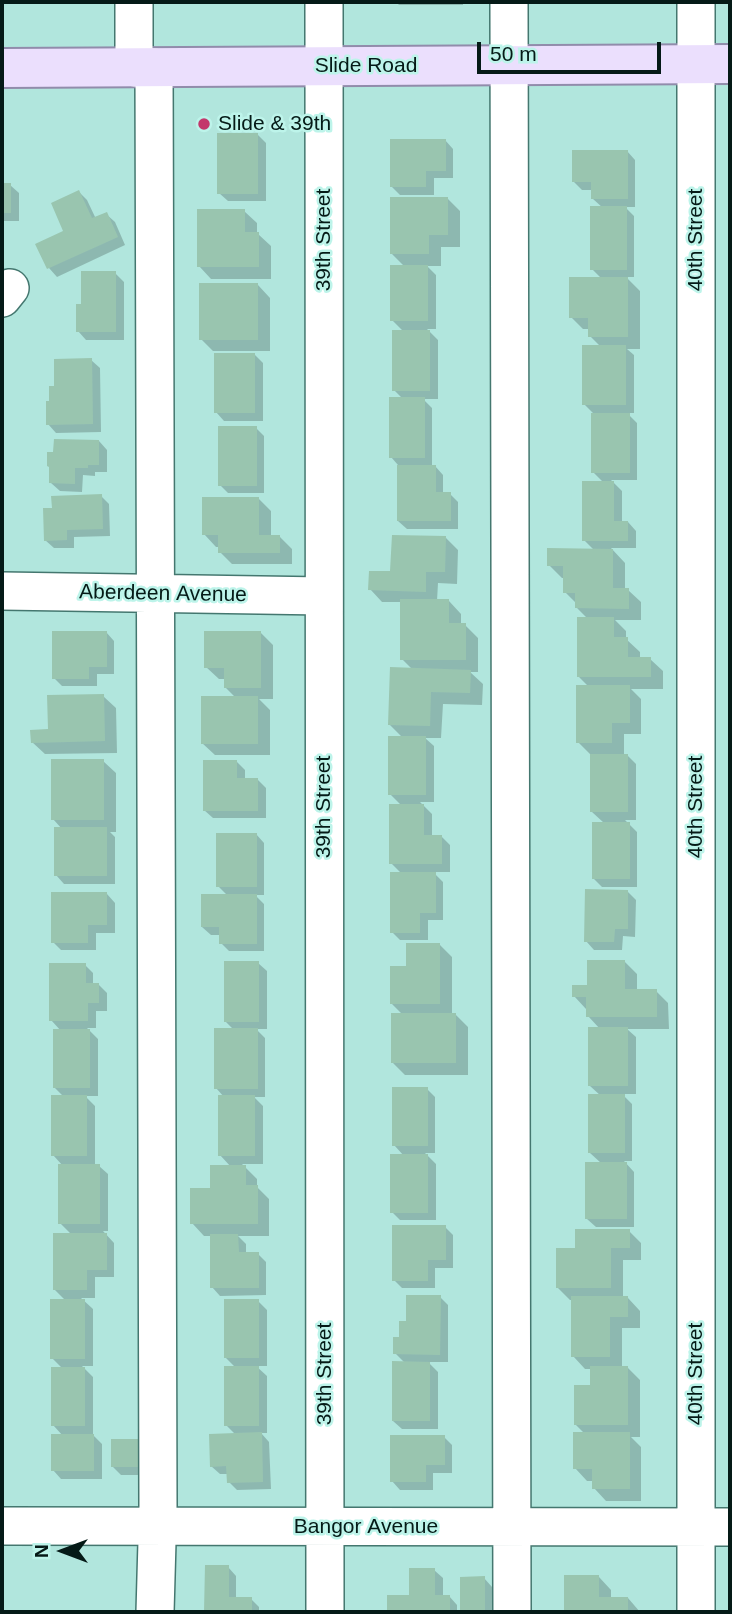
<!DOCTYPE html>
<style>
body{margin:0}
#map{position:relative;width:732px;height:1614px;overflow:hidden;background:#b1e6dd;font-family:Arial,sans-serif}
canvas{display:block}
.frame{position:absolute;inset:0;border:4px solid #051a17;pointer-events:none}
.north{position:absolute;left:28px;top:1516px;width:70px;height:70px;-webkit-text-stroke:5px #bdf4ea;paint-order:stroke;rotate:270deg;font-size:19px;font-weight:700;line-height:28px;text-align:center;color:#051a17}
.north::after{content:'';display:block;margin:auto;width:24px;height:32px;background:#051a17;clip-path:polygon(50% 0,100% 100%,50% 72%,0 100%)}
.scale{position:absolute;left:477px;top:42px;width:184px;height:32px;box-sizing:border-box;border:4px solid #051a17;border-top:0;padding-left:9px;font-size:21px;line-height:24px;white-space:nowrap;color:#051a17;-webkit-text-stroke:5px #bdf4ea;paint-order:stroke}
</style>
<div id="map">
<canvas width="732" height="1614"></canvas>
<div class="frame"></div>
<div class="north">N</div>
<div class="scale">50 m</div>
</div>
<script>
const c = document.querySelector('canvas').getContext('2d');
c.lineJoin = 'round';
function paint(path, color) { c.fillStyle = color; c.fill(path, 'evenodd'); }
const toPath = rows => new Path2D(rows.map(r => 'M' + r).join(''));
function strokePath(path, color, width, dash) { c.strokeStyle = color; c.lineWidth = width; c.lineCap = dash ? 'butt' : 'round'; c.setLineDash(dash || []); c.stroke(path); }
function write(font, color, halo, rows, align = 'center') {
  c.font = font + ' Arial,sans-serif'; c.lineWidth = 5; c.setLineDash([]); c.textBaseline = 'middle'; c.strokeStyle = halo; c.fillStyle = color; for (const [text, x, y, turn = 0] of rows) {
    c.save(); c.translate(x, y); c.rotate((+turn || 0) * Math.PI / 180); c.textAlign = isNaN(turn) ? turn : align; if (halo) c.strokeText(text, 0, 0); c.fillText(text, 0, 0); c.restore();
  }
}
paint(toPath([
 [216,2,257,2,257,3,217,3],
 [396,2,463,2,463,5,399,5],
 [258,135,266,143,266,201,228,201,219,193],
 [445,140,453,149,453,178,434,178,434,195,400,195,392,187],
 [627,151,635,160,635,207,625,207,634,216,634,277,626,277,640,291,640,349,627,349,634,355,634,413,627,413,637,423,637,480,611,480,622,491,622,522,628,522,636,531,636,548,611,548,625,563,625,590,628,590,641,602,641,620,615,620,626,631,626,639,640,652,640,659,650,659,663,671,663,689,631,689,641,699,641,734,624,734,624,756,628,756,636,764,636,820,625,820,637,832,637,887,602,887,594,879,604,823,592,812,591,755,578,742,589,687,579,677,588,619,577,608,577,604,565,592,565,578,562,578,549,565,594,550,584,540,604,483,593,472,593,413,584,404,601,347,590,336,590,329,583,329,571,317,602,279,592,269,603,208,593,199,593,190,582,190,574,182],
 [2,185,10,185,19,193,19,221,2,221],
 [79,192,87,200,96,219,106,214,115,222,125,245,57,277,49,268,38,245,66,232],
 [448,199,460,211,460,247,441,247,441,266,427,266,436,275,436,329,427,329,438,340,438,399,423,399,432,408,432,466,435,466,443,475,443,494,450,494,458,502,458,529,407,529,398,521,398,465,391,457,403,399,394,390,403,331,392,320,405,267,392,254],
 [244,211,257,223,257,234,258,234,271,246,271,279,211,279,199,266],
 [115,273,124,282,124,340,86,340,78,331,83,305],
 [258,285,270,298,270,351,213,351,201,339],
 [255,355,263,363,263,421,224,421,216,412],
 [91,360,100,368,101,432,56,433,48,424,51,403,56,388],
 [256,428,264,436,264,493,228,493,220,485],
 [99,441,107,450,107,472,95,472,95,476,83,475,82,492,60,491,51,483],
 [101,496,109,504,110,536,74,537,74,548,54,548,45,540,54,510],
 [258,498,271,511,271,537,280,537,292,549,292,564,232,564,220,552,220,547,216,547,204,534],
 [446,538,458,550,457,584,438,583,437,601,449,601,461,614,461,625,465,625,478,638,478,672,470,672,483,684,482,705,443,704,441,738,425,738,434,746,434,802,420,802,432,814,432,836,441,836,450,845,450,872,433,872,443,882,443,920,428,920,428,940,400,940,392,932,402,874,391,863,402,806,390,794,403,738,389,724,413,670,402,659,402,602,382,602,370,589],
 [106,632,114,641,114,674,97,674,97,686,62,686,54,678],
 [260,632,273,645,273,699,259,699,270,710,270,755,215,755,202,743,236,698,225,687,225,679,219,679,206,667],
 [103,696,116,708,117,753,45,754,32,742],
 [103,761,116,773,116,832,110,832,115,837,115,884,64,884,56,875,62,829,53,819],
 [237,762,245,770,245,780,258,780,266,788,266,818,213,818,204,810],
 [256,834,264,843,264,895,255,895,264,904,264,951,229,951,221,943,221,935,211,935,202,927,228,896,218,886],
 [628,892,636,900,635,937,623,936,622,950,594,950,586,941],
 [107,894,115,903,115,933,96,933,96,950,61,950,53,942],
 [440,945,452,957,452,1014,455,1014,468,1027,468,1075,405,1075,393,1063,402,1014,392,1004,408,967],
 [624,961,637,974,637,991,656,991,668,1003,669,1029,627,1029,636,1037,636,1094,622,1094,632,1104,632,1161,624,1161,634,1172,634,1227,596,1227,587,1219,601,1163,590,1153,601,1096,590,1086,600,1029,588,1016,586,1009,574,996],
 [258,963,267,971,267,1029,256,1029,265,1038,265,1097,254,1097,263,1106,263,1164,242,1164,257,1179,257,1187,269,1199,269,1236,238,1236,246,1244,246,1254,258,1254,266,1262,266,1295,220,1296,212,1287,212,1236,204,1236,192,1223,212,1190,231,1167,220,1155,224,1097,216,1088,234,1030,225,1021],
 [85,965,93,973,93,985,99,985,107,993,107,1011,96,1011,96,1028,87,1028,98,1039,98,1096,85,1096,95,1106,95,1166,99,1166,108,1174,108,1231,103,1231,114,1243,114,1277,95,1277,95,1298,81,1298,93,1309,93,1366,82,1366,93,1377,93,1435,102,1444,102,1479,61,1479,53,1470,63,1436,53,1425,63,1369,52,1358,66,1301,54,1289,72,1235,60,1223,63,1166,53,1155,64,1097,54,1087,61,1031,51,1020],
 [427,1089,435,1097,435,1153,425,1153,436,1164,436,1220,400,1220,392,1212,404,1156,394,1145],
 [445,1227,453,1235,453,1268,435,1268,435,1288,402,1288,394,1280],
 [629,1231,641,1243,641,1260,623,1260,623,1298,628,1298,640,1311,640,1328,622,1328,622,1368,628,1368,640,1380,640,1437,631,1437,641,1447,641,1501,606,1501,594,1488,594,1481,587,1481,575,1468,585,1434,575,1424,592,1387,592,1369,585,1369,573,1356,573,1300,570,1300,557,1287,577,1250],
 [440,1297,448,1305,448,1362,428,1362,438,1372,438,1429,402,1429,393,1421,405,1363,395,1353,408,1323],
 [258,1301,267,1310,267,1366,256,1366,267,1376,267,1433,261,1433,269,1442,271,1489,237,1490,229,1482,228,1474,220,1474,211,1466,236,1435,226,1425,236,1368,225,1357],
 [444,1437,452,1445,452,1473,433,1473,433,1490,400,1490,392,1481],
 [139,1441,147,1475,121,1475,113,1467],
 [207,1567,228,1567,236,1576,236,1599,251,1599,259,1607,259,1612,206,1612],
 [434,1570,443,1578,443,1596,449,1596,457,1605,457,1612,389,1612,388,1597,411,1597],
 [566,1577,599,1577,611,1590,611,1598,628,1598,640,1612,566,1612],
 [484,1578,492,1587,492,1612,462,1612,462,1579]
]), '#0003');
paint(toPath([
 [217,133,258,133,258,194,217,194],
 [390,139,446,139,446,171,426,171,426,187,390,187],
 [572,150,628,150,628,199,591,199,591,182,572,182],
 [2,183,11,183,11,213,2,213],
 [79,190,92,218,107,212,118,237,47,269,35,244,63,231,51,203],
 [390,197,448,197,448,235,429,235,429,254,390,254],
 [590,206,627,206,627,270,590,270],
 [197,209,245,209,245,232,259,232,259,267,197,267],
 [390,265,428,265,428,321,390,321],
 [81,271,116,271,116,332,76,332,76,304,81,304],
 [569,277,628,277,628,337,588,337,588,318,569,318],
 [199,283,258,283,258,340,199,340],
 [392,330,430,330,430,391,392,391],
 [582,345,626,345,626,405,582,405],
 [214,353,255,353,255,413,214,413],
 [92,358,93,424,46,425,46,401,49,401,49,386,54,386,54,359],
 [389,397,425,397,425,458,389,458],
 [591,413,630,413,630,473,591,473],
 [218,426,257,426,257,486,218,486],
 [54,439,99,440,99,465,88,465,88,468,75,468,75,484,49,483,49,467,47,466,47,452,53,452],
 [397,465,436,465,436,492,451,492,451,521,397,521],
 [582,481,614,481,614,521,628,521,628,541,582,541],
 [102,494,103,529,67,530,67,540,44,541,43,508,52,508,51,496],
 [202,497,259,497,259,535,280,535,280,553,218,553,218,535,202,535],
 [392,535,446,536,445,572,426,572,426,592,368,590,369,571,390,571],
 [547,548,613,549,613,588,629,588,629,609,575,608,575,593,563,593,563,566,547,566],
 [400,599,449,599,449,623,466,623,466,660,400,660],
 [577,617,614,617,614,637,628,637,628,657,651,657,651,677,577,677],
 [52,631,107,631,107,667,89,667,89,679,52,679],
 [204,631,261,631,261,688,224,688,224,668,204,668],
 [390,667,471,670,470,693,431,692,430,726,388,725],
 [576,685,630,685,630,723,612,723,612,743,576,743],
 [104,694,105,741,31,743,30,730,48,729,47,695],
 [201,696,258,696,258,744,201,744],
 [388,736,426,736,426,795,388,795],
 [590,754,628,754,628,812,590,812],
 [51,759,104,759,104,820,51,820],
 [203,760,237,760,237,778,258,778,258,811,203,811],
 [389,804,424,804,424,835,442,835,442,864,389,864],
 [592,822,630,822,630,879,592,879],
 [54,827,107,827,107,876,54,876],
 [216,833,257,833,257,887,216,887],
 [390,872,436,872,436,913,420,913,420,933,390,933],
 [585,889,628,890,628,929,615,929,614,942,584,942],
 [51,892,107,892,107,925,88,925,88,943,51,943],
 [201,894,257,894,257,944,219,944,219,927,201,927],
 [406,943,440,943,440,1004,390,1004,390,966,406,966],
 [587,960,625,960,625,989,657,989,657,1017,586,1017,586,997,572,997,572,985,587,985],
 [224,961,259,961,259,1022,224,1022],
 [49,963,86,963,86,983,99,983,99,1003,88,1003,88,1021,49,1021],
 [391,1013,456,1013,456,1063,391,1063],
 [588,1027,628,1027,628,1086,588,1086],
 [214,1028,258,1028,258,1089,214,1089],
 [53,1029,90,1029,90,1088,53,1088],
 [392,1087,428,1087,428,1146,392,1146],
 [588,1094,625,1094,625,1153,588,1153],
 [51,1095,87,1095,87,1156,51,1156],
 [218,1095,255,1095,255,1156,218,1156],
 [390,1154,428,1154,428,1213,390,1213],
 [585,1162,627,1162,627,1219,585,1219],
 [58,1164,100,1164,100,1224,58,1224],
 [210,1165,246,1165,246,1185,258,1185,258,1224,190,1224,190,1188,210,1188],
 [392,1225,446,1225,446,1260,428,1260,428,1281,392,1281],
 [575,1229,630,1229,630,1248,611,1248,611,1288,556,1288,556,1248,575,1248],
 [53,1233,107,1233,107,1270,87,1270,87,1290,53,1290],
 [210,1234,238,1234,239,1252,259,1252,259,1288,210,1288],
 [406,1295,441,1295,440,1355,393,1354,393,1337,399,1337,399,1321,406,1321],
 [571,1296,628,1296,628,1317,610,1317,610,1357,571,1357],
 [50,1299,85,1299,85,1359,50,1359],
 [224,1299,259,1299,259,1358,224,1358],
 [392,1361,430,1362,430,1421,392,1421],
 [224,1366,259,1366,259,1426,224,1426],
 [590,1366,628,1366,628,1425,574,1425,574,1385,590,1385],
 [51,1367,85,1367,85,1426,51,1426],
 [262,1432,263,1482,227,1483,226,1466,210,1467,209,1434],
 [573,1432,630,1432,630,1489,592,1489,592,1469,573,1469],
 [51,1434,94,1434,94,1471,51,1471],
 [390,1435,445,1435,445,1465,426,1465,426,1482,390,1482],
 [111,1439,140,1439,140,1467,111,1467],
 [205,1565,229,1565,229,1597,252,1597,252,1612,204,1612],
 [409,1568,435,1568,435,1595,450,1595,450,1612,387,1612,387,1595,409,1595],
 [564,1575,599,1575,599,1597,628,1597,628,1612,564,1612],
 [485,1576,485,1612,460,1612,460,1577]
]), '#99c5af');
const minor = toPath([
 [324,2,325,1612],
 [509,2,512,1612],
 [696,2,696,1612],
 [154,67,158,1506,155,1612],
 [134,68,134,2],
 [2,298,10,288],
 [2,591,324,596],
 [2,1526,730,1527]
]);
const major = toPath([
 [2,68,730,64]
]);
strokePath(minor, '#44776f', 40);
strokePath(major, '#918cab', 42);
strokePath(minor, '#fff', 37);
strokePath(major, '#ebdffd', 38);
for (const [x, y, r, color] of [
 [204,124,7,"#c3376b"]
]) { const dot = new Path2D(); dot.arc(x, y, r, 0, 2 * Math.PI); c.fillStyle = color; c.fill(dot); strokePath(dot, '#bdf4ea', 2.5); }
write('21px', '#051a17', '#bdf4ea', [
 ["Slide Road",366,66],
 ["39th Street",324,240,-90],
 ["40th Street",696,240,-90],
 ["Aberdeen Avenue",163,594,1],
 ["39th Street",324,807,-90],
 ["40th Street",696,807,-90],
 ["39th Street",325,1374,-90],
 ["40th Street",696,1374,-90],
 ["Bangor Avenue",366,1527]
]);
write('21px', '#051a17', '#bdf4ea', [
 ["Slide & 39th",218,124]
], 'left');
</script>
